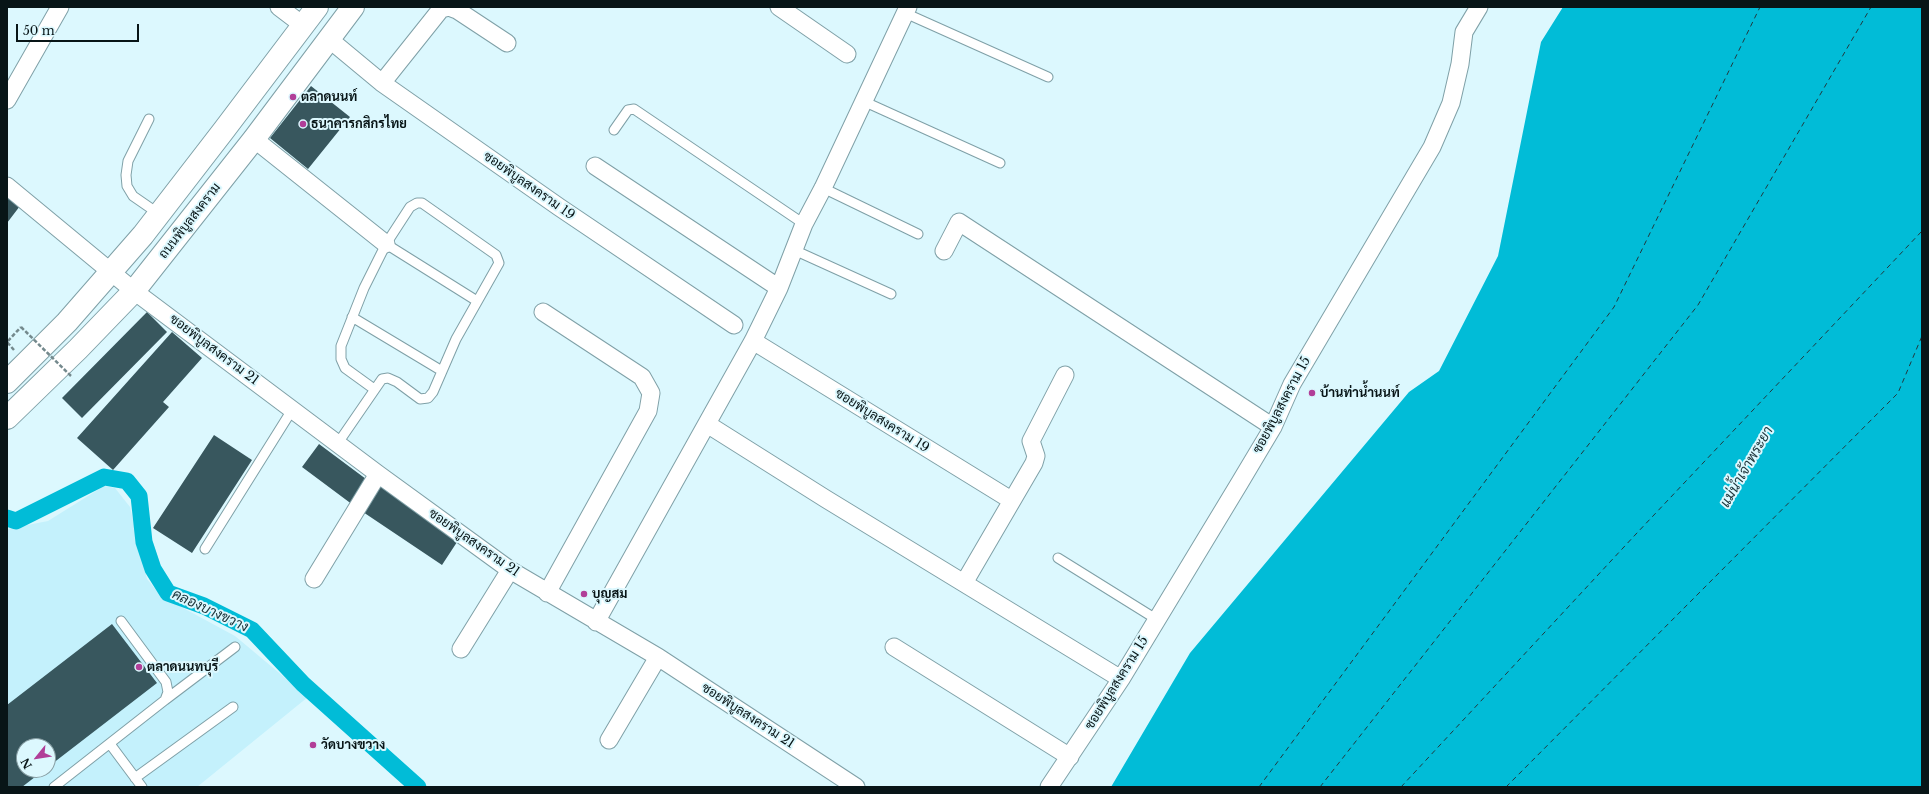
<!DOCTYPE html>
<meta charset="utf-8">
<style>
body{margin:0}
#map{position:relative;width:1929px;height:794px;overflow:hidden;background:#dcf8fe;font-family:"Libre Baskerville",serif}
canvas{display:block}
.frame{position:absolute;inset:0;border:8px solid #081517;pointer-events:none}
.north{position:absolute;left:16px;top:738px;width:40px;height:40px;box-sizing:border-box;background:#dcf8fe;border:1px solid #879da2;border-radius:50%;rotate:240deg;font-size:11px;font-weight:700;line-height:16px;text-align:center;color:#081517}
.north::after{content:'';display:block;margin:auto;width:14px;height:18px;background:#b13e98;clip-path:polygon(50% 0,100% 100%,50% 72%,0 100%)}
.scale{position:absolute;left:16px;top:24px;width:123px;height:18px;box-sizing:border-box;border:2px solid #081517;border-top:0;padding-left:5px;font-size:12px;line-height:14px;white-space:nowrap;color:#081517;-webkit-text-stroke:3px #dcf8fe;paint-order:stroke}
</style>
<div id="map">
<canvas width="1929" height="794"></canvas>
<div class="frame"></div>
<div class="north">N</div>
<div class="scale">50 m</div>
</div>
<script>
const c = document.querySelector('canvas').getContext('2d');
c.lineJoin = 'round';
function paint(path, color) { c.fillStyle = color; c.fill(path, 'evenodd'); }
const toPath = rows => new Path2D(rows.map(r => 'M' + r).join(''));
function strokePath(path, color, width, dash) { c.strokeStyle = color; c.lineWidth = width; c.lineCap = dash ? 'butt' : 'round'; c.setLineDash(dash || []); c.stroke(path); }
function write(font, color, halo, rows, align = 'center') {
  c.font = font + ' "Libre Baskerville",Sarabun,serif'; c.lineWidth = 4; c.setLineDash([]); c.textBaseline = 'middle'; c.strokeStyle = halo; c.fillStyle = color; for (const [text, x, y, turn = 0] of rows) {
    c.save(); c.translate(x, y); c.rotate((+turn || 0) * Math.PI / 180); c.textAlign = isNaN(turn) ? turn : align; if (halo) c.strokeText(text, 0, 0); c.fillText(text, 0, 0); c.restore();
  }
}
paint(toPath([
 [104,486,115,488,130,507,147,579,161,596,235,636,308,697,197,787,7,787,7,529,48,521],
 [24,746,48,746,48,770,24,770]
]), '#c4f1fc');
paint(toPath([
 [1563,7,1922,7,1922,787,1111,787,1190,653,1409,392,1439,371,1498,256,1541,42]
]), '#01bcd7');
strokePath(toPath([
 [7,518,16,521,104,477,127,481,139,496,144,542,153,569,168,593,204,606,252,630,303,684,418,787]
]), '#01bcd7', 17);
strokePath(toPath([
 [1259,787,1614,307,1760,7],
 [1320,787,1698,305,1871,7],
 [1401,787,1636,534,1922,231],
 [1506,787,1898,393,1922,336]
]), '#21393f', 1, [5, 4]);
paint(toPath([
 [311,86,350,117,308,169,270,138],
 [7,190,23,202,7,223],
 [147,312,167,332,82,418,62,398],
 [172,332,202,358,163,402,169,407,113,470,77,438],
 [214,435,252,460,192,553,153,528],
 [319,444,370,482,353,505,302,467],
 [380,486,459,539,442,565,363,512],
 [112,624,157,683,48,767,48,746,24,746,24,770,44,770,22,787,7,787,7,705]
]), '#38575e');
const lane = toPath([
 [905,13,1048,77],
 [863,101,1000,163],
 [149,119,128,161,126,175,127,186,133,196,159,214],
 [614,130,628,110,634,109,804,224],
 [823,188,918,234],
 [794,250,891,294],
 [352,317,442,371],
 [374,389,345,368,341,359,341,346,364,288,386,244,477,301],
 [338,443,382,379,388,378,397,382,420,399,428,398,433,392,456,339,499,263,496,255,422,203,417,203,410,207,386,244],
 [205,549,292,410],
 [1058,558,1156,619],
 [165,700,235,647],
 [110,744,142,787],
 [135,778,233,707],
 [54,787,165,700,168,692,166,682,121,621]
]);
const street = toPath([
 [279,7,304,26],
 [779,7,847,54],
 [329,39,382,83,559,207,734,325],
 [382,83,441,9,449,7,457,10,507,43],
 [7,100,60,7],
 [254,139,386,244],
 [595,166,779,288],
 [7,186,134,291,378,474,510,570,658,657,856,787],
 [944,251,959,222,1273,427],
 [543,312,642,377,651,393,648,411,547,593],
 [753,341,1011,500],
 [707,424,826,499,1121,679],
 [314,579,378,474],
 [964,583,1034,463,1036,456,1031,441,1065,375],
 [596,622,753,341,779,288,804,224,823,188,908,7],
 [894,647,1070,757],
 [461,649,510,570],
 [609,740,658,657],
 [1049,787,1121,679,1239,484,1273,427,1292,384,1432,147,1451,103,1460,64,1464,32,1479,7]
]);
const secondary = toPath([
 [7,382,67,322,143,235,224,130,317,7],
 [7,418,78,349,134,291,254,139,353,7]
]);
strokePath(lane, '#7fa0a7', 11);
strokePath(street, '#7fa0a7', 19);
strokePath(secondary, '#7fa0a7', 24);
strokePath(toPath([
 [14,350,7,342,21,327]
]), '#74898d', 2.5, [4, 2]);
strokePath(lane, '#fff', 9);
strokePath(street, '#fff', 17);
strokePath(secondary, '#fff', 22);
strokePath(toPath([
 [21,327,71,376]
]), '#74898d', 2.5, [4, 2]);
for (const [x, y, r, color] of [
 [293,97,4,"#b13e98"],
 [303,124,4,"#b13e98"],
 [1312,393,4,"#b13e98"],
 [584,594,4,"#b13e98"],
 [139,667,4,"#b13e98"],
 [313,745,4,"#b13e98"]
]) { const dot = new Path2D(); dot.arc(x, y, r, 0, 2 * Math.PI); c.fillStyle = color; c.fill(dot); strokePath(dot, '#dcf8fe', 1.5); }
write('bold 13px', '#081517', '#dcf8fe', [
 ["ตลาดนนท์",301,97],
 ["ธนาคารกสิกรไทย",311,124],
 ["บ้านท่าน้ำนนท์",1320,393],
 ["บุญสม",592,594],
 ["ตลาดนนทบุรี",147,667],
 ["วัดบางขวาง",321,745]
], 'left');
write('13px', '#081517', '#dcf8fe', [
 ["ซอยพิบูลสงคราม 19",529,186,35],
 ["ถนนพิบูลสงคราม",190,221,-52],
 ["ซอยพิบูลสงคราม 21",214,350,37],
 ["ซอยพิบูลสงคราม 15",1282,405,-62],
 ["ซอยพิบูลสงคราม 19",882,421,32],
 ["ซอยพิบูลสงคราม 21",474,543,35],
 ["ซอยพิบูลสงคราม 15",1117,683,-58],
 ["ซอยพิบูลสงคราม 21",748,716,33]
]);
write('italic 14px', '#21393f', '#dcf8fe', [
 ["แม่น้ำเจ้าพระยา",1747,467,-60],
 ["คลองบางขวาง",210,611,25]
]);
</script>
